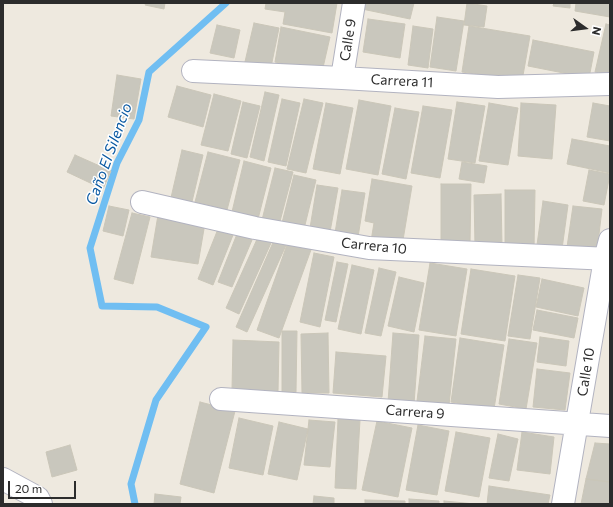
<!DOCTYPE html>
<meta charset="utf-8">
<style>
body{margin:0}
#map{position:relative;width:613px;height:507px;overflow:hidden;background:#eee9df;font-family:Commissioner,sans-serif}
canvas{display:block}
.frame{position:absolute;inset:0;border:4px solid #2c2c2c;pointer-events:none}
.north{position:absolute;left:565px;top:8px;width:40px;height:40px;-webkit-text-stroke:3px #fff;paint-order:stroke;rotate:104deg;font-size:11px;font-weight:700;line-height:16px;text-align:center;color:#2c2c2c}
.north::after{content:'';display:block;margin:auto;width:14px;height:18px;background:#2c2c2c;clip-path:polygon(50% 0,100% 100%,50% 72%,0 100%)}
.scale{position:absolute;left:8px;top:481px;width:68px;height:18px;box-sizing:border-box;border:2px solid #2c2c2c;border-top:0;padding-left:5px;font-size:12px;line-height:14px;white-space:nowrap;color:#2c2c2c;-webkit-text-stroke:3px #fff;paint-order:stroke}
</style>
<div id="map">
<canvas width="613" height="507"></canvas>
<div class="frame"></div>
<div class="north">N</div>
<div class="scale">20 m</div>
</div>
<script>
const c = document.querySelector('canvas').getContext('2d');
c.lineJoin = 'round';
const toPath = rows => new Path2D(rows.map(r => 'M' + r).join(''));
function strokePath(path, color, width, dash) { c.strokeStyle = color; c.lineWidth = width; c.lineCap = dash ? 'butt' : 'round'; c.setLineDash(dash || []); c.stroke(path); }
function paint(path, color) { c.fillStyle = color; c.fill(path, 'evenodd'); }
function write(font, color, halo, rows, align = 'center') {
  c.font = font + ' Commissioner,sans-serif'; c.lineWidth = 3; c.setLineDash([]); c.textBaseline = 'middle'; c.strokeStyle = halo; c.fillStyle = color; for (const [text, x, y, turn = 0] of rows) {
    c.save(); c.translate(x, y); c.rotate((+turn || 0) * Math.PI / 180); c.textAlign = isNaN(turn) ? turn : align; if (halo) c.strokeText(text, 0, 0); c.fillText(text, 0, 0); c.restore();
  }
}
strokePath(toPath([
 [135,504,131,484,156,400,206,327,157,307,102,306,90,248,117,163,139,120,149,72,226,3]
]), '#70bef2', 7);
const building = toPath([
 [146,3,165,3,164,9,145,5,146,3],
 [266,3,337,3,332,33,283,24,285,12,265,9,266,3],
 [363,3,414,3,410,19,362,9,363,3],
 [467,3,487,6,484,27,464,25,467,3],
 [554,3,570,3,570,8,553,6,554,3],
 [576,3,610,3,610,17,575,11,576,3],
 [437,17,464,21,456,71,430,67,437,17],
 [368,19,405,24,400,58,363,52,368,19],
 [254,23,279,28,270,72,244,66,254,23],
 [606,24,610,25,610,75,595,72,606,24],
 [217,25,240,30,234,58,210,53,217,25],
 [413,26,433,29,428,68,408,65,413,26],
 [469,26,530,36,522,81,462,72,469,26],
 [281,27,330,37,322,72,275,62,281,27],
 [533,40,594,52,589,78,528,66,533,40],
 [117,75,141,79,134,119,111,116,117,75],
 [177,86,211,95,203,127,168,117,177,86],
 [265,92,279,95,264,161,250,157,265,92],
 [214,94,241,101,228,151,201,145,214,94],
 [282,99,300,103,286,166,268,162,282,99],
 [304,99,323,103,306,173,287,169,304,99],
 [359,100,391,106,378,175,346,169,359,100],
 [243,102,260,106,247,158,231,154,243,102],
 [457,102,485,106,475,163,448,159,457,102],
 [326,103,353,108,340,174,313,169,326,103],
 [489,103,518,108,508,165,479,161,489,103],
 [521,103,556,105,552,159,518,156,521,103],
 [593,103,610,106,610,141,587,137,593,103],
 [423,106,452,110,440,178,411,173,423,106],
 [395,108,419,112,406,179,382,174,395,108],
 [572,139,610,146,610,173,567,164,572,139],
 [182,150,203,155,191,206,170,202,182,150],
 [208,152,240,160,227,210,195,202,208,152],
 [75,155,111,171,103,189,67,172,75,155],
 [244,161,271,168,258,219,232,212,244,161],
 [462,162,487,166,484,183,459,179,462,162],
 [275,168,293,172,279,225,262,220,275,168],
 [589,170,610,174,604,205,583,201,589,170],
 [294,175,316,180,304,229,282,223,294,175],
 [372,179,412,186,402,246,371,241,374,223,365,221,372,179],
 [441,184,471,184,470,244,441,244,441,184],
 [317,185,338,188,330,232,310,228,317,185],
 [342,190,365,193,358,237,335,233,342,190],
 [505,190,535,190,534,250,505,250,505,190],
 [501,194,502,245,475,246,474,195,501,194],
 [543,201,568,205,562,249,537,245,543,201],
 [109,206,129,210,123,236,103,231,109,206],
 [573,206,602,209,597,251,567,247,573,206],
 [132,213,150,217,133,284,114,279,132,213],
 [158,215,205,223,198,264,151,257,158,215],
 [218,229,233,235,213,285,198,279,218,229],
 [237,234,252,240,232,287,218,282,237,234],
 [258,237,271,243,239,314,226,308,258,237],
 [275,238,287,243,247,332,236,327,275,238],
 [289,239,312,247,279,338,257,330,289,239],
 [314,253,334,257,320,327,300,322,314,253],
 [337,262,348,264,336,322,325,320,337,262],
 [430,263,467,269,456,336,419,330,430,263],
 [352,265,374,270,361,334,338,329,352,265],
 [379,268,396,272,381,336,365,333,379,268],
 [471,269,515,276,505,341,461,334,471,269],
 [518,275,540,278,530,339,508,336,518,275],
 [399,277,424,283,414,332,388,326,399,277],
 [542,279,584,288,578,316,536,307,542,279],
 [537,310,578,318,574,338,533,330,537,310],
 [282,331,297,331,296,392,282,392,282,331],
 [328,333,329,393,302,393,301,334,328,333],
 [393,333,419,335,414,404,388,402,393,333],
 [425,336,456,339,449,405,417,401,425,336],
 [540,337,569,341,566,366,537,362,540,337],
 [460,338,504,345,494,409,451,402,460,338],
 [509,339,537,343,526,409,499,404,509,339],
 [233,340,279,342,278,392,232,390,233,340],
 [336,352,386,356,382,397,333,393,336,352],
 [537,369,570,373,565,410,533,407,537,369],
 [200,402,235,411,214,493,180,484,200,402],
 [239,418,273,426,263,475,229,468,239,418],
 [338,419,360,420,356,489,335,488,338,419],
 [309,420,335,422,330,467,304,465,309,420],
 [377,421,412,428,398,497,362,490,377,421],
 [279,422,308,429,297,480,268,474,279,422],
 [418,425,449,431,437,495,406,490,418,425],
 [456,432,490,438,479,497,445,491,456,432],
 [522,432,554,437,550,474,517,470,522,432],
 [498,434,518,439,509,481,489,478,498,434],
 [595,443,610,444,610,482,586,479,595,443],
 [70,445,77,470,52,477,46,452,70,445],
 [586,479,610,482,610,504,581,504,586,479],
 [489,486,550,495,548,504,487,504,489,486],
 [155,494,181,497,180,504,154,504,155,494],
 [314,496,334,498,334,504,313,504,314,496],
 [409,499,439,501,439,504,409,504,409,499],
 [365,500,405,501,405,504,365,504,365,500],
 [444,501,475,504,444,504,444,501]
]);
paint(building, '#c9c7bd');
strokePath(building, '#cac6b8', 1);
const minor = toPath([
 [193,71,342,78,498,87,610,84],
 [342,78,354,3],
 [142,202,255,228,369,248,610,259],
 [221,399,610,426],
 [3,479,38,498,41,504],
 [563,504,605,259,610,240]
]);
strokePath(minor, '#b2b3c0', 24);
strokePath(minor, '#fff', 22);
write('14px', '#2c2c2c', '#fff', [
 ["Calle 9",348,40,-81],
 ["Carrera 11",402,81,3],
 ["Carrera 10",374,246,6],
 ["Calle 10",586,372,-81],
 ["Carrera 9",415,412,4]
]);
write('italic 15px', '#0a59a2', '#fff', [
 ["Caño El Silencio",109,154,-70]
]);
</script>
